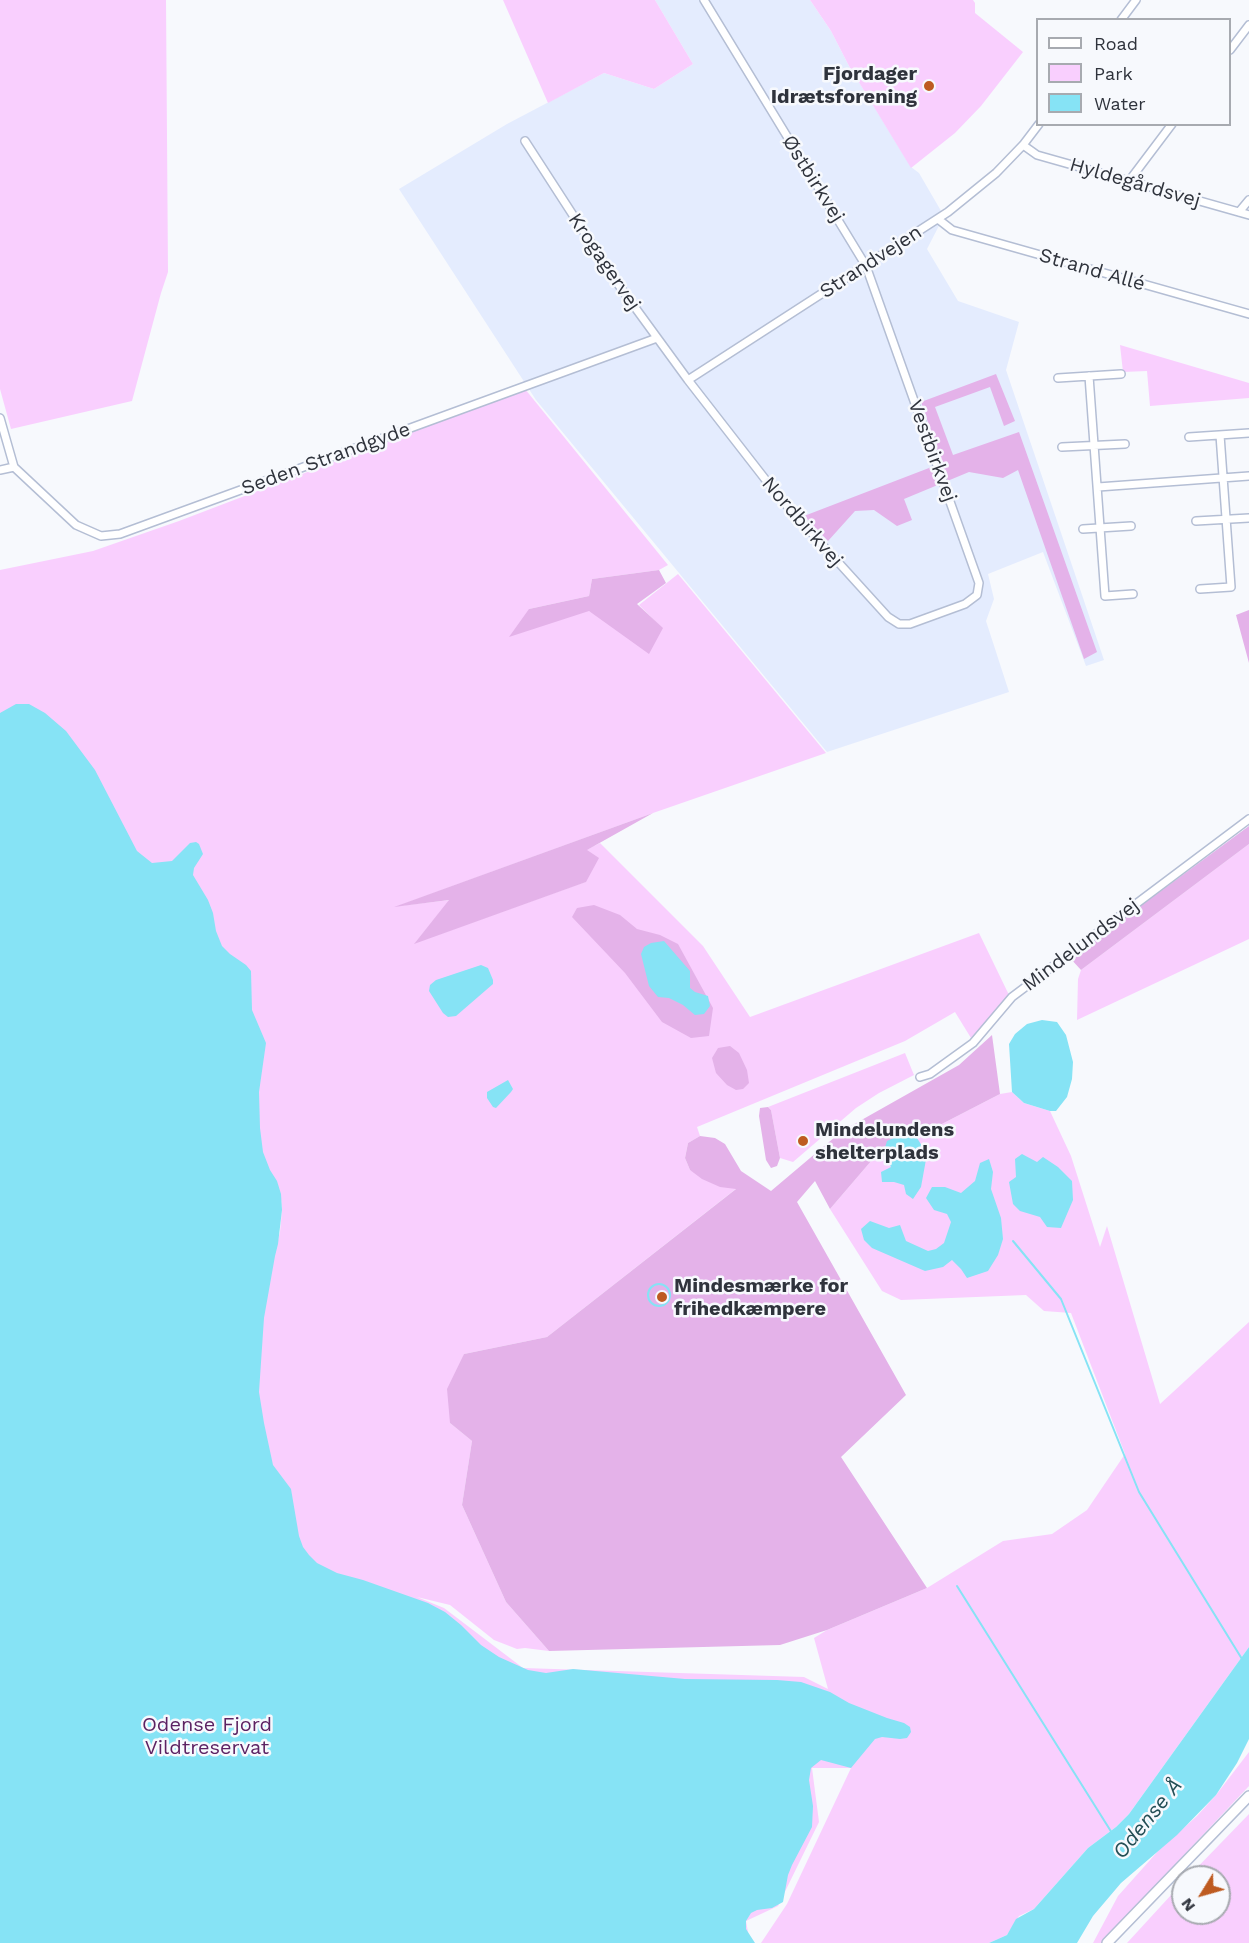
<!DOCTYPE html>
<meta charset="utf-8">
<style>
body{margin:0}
#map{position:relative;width:1249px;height:1943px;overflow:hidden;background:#f7f9fd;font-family:"Work Sans",sans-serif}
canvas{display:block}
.legend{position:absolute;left:1036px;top:18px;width:195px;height:108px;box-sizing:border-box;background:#f7f9fd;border:2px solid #a7aab0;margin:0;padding:8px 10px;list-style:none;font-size:18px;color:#2f333c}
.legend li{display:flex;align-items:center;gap:12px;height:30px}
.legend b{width:30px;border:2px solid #a7aab0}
.north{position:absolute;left:1171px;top:1865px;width:60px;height:60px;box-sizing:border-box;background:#f7f9fd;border:2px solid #a7aab0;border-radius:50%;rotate:233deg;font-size:16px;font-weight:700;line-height:24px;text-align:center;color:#2f333c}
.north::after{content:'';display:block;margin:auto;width:21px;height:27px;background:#be5b21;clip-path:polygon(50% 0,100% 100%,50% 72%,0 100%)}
</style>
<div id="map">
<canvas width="1249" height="1943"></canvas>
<ul class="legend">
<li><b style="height:8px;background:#fff"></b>Road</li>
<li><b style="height:16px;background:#f9cffe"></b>Park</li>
<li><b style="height:16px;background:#86e3f5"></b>Water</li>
</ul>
<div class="north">N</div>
</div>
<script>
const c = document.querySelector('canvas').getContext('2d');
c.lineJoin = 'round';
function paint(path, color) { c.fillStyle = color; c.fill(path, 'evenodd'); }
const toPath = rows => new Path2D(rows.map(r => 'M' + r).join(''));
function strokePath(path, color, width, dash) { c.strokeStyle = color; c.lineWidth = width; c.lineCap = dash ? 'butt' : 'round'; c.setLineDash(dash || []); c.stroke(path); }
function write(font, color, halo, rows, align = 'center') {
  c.font = font + ' "Work Sans",sans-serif'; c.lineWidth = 5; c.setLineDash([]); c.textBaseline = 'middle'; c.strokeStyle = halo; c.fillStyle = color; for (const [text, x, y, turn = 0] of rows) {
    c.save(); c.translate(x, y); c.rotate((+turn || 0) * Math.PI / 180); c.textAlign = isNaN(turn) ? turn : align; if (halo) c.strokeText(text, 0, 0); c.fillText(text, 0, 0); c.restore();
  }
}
paint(toPath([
 [655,0,810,0,831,31,849,66,911,167,919,173,944,216,927,249,958,301,1019,322,1006,370,1104,660,1086,666,1043,552,988,574,994,599,986,621,1009,692,827,752,536,400,399,189,507,124,604,73,654,89,693,64]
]), '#e4ecfe');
paint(toPath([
 [0,0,166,0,168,272,161,293,132,401,11,429,0,389],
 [503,0,655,0,693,64,654,89,604,73,548,103],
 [810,0,973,0,975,3,975,13,1023,52,981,106,955,133,911,168,849,66,831,31],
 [1120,345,1249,383,1249,398,1150,406,1147,371,1123,372],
 [525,389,668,565,659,570,592,579,589,596,529,609,589,611,662,628,639,605,678,574,826,753,653,813,398,906,450,900,415,943,585,882,586,850,600,843,703,946,750,1017,979,933,1009,995,971,1038,955,1012,905,1041,697,1127,700,1136,688,1143,685,1158,690,1170,737,1188,547,1337,464,1354,450,1423,472,1441,462,1505,506,1602,549,1651,525,1648,517,1649,494,1640,450,1605,417,1597,444,1608,523,1668,804,1677,828,1689,814,1638,827,1630,927,1588,1003,1541,1052,1534,1087,1510,1125,1454,1071,1313,1044,1311,1026,1295,901,1300,882,1291,830,1209,872,1160,1000,1094,1012,1092,1024,1103,1050,1111,1071,1156,1100,1247,1107,1226,1160,1404,1249,1322,1249,1647,1129,1814,1116,1827,1088,1848,1034,1909,1019,1916,1007,1935,989,1943,761,1943,787,1904,851,1768,812,1768,819,1822,778,1906,746,1921,750,1943,0,1943,0,570,93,551,179,521],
 [281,1199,282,1210,280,1232,274,1256],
 [1249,844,1249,939,1077,1020,1078,979,1081,970],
 [905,1053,914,1075,879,1093,856,1108,793,1162,780,1158,771,1110,768,1107],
 [1249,1752,1249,1786,1101,1943,1093,1943,1118,1896,1159,1850,1197,1816,1216,1795],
 [1249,1814,1249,1943,1127,1943,1183,1882,1183,1913,1219,1913,1219,1877,1188,1877]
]), '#f9cffe');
paint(toPath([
 [996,374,1015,421,1004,426,990,387,935,407,953,455,1019,432,1097,652,1084,659,1018,470,1003,478,969,472,904,499,912,520,897,526,874,510,855,511,828,541,804,516,942,463,921,402],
 [659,570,666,583,637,604,663,628,649,654,589,611,509,637,529,609,589,596,592,579],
 [1249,610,1249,663,1236,615],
 [653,813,587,850,599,858,586,882,414,944,449,900,394,907],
 [1249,826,1249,844,1081,970,1070,958],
 [594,905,620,915,637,929,660,935,678,944,713,1008,709,1036,691,1038,662,1022,625,973,572,917,577,908],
 [992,1035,1000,1094,872,1160,830,1209,815,1181,797,1202,906,1395,841,1457,927,1588,827,1630,780,1645,549,1651,506,1602,462,1505,472,1441,450,1423,447,1389,464,1354,547,1337,736,1189,720,1187,702,1179,690,1170,685,1158,688,1143,700,1136,715,1138,725,1144,741,1171,771,1191,842,1131,959,1065],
 [730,1046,739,1053,747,1070,749,1083,743,1089,736,1090,727,1085,716,1073,712,1058,718,1048],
 [768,1107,771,1110,780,1158,777,1166,771,1168,766,1160,759,1116,760,1108]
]), '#e4b2e9');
paint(toPath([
 [16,704,29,704,45,713,66,731,95,770,137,851,152,863,172,861,190,843,196,842,199,844,203,854,194,868,193,875,208,900,213,913,216,931,222,946,230,954,246,965,251,971,252,1010,266,1043,259,1092,260,1128,263,1152,270,1170,277,1181,281,1194,282,1210,278,1244,275,1256,264,1318,259,1392,264,1423,273,1465,291,1489,299,1536,303,1547,309,1555,317,1563,337,1573,363,1580,428,1603,445,1612,461,1625,481,1645,499,1657,528,1670,546,1673,573,1669,685,1679,777,1680,801,1682,830,1692,849,1703,887,1718,904,1723,910,1727,911,1732,907,1738,900,1739,882,1737,875,1739,851,1768,821,1760,811,1768,809,1780,813,1806,812,1827,792,1865,788,1875,783,1902,772,1908,757,1910,751,1913,746,1921,746,1929,755,1943,0,1943,0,713],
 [664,941,690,971,690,988,695,992,708,996,710,1006,704,1014,695,1015,683,1005,669,998,658,997,649,986,641,954,644,947,651,943],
 [481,965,488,968,493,980,493,984,456,1016,448,1017,443,1013,429,991,430,985,436,980],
 [1042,1020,1057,1022,1066,1035,1073,1062,1072,1079,1067,1097,1056,1111,1050,1111,1024,1103,1012,1092,1009,1044,1015,1034,1027,1024],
 [508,1080,513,1089,511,1092,496,1108,493,1107,487,1098,487,1092],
 [900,1135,917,1138,927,1154,921,1187,913,1199,906,1194,904,1185,894,1182,882,1182,881,1172,891,1167,883,1154,887,1141],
 [1022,1154,1037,1162,1043,1157,1058,1167,1072,1181,1073,1200,1061,1228,1047,1227,1040,1217,1020,1211,1013,1204,1009,1182,1016,1177,1015,1159],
 [989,1159,993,1172,991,1189,1001,1218,1003,1239,998,1255,988,1271,967,1278,961,1269,952,1260,943,1267,925,1271,872,1248,864,1240,861,1229,870,1221,889,1228,900,1225,906,1241,928,1251,936,1249,944,1243,951,1222,947,1214,934,1210,926,1198,932,1187,945,1187,961,1193,975,1181,980,1163],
 [1249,1647,1249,1739,1237,1763,1216,1795,1177,1835,1121,1883,1093,1916,1077,1943,989,1943,1007,1935,1016,1919,1034,1909,1088,1848,1116,1827,1129,1814]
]), '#86e3f5');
strokePath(toPath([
 [1013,1241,1061,1299,1139,1492,1242,1659],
 '648 1295a11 11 0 1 1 22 0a11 11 0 1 1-22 0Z',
 [957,1586,1112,1833]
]), '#86e3f5', 2);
const street = toPath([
 [1121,20,1136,0],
 [1230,50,1249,25],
 [525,141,615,280,688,380,779,497,888,617,899,624,910,624,965,604,977,595,979,583,866,266,704,0],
 [1023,145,1037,155,1249,215],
 [1129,181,1172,124],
 [1239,212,1249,200],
 [938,219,952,230,1249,314],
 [1089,376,1105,596,1133,594],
 [1058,378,1121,374],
 [688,380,948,212,996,173,1023,145,1039,124],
 [0,418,14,467],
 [1189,437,1249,433],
 [1062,447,1125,444],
 [14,467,76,525,101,536,120,534,657,338],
 [0,470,14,467],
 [1098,487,1249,476],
 [1196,521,1249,518],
 [1083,529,1131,526],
 [1200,589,1231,587,1220,435],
 [920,1077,930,1074,973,1043,1012,997,1249,819]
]);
const secondary = toPath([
 [1107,1943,1249,1796]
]);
strokePath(street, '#b4bed4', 10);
strokePath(secondary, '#b4bed4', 12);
strokePath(street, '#fff', 7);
strokePath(secondary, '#fff', 9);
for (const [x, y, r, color] of [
 [929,86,6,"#be5b21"],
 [803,1141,6,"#be5b21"],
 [662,1297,6,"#be5b21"]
]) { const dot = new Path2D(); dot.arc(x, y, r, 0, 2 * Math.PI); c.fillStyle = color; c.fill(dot); strokePath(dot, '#f7f9fd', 2); }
write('bold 20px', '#2f333c', '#f7f9fd', [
 ["Fjordager",917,74,"right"],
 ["Idrætsforening",917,97,"right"],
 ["Mindelundens",815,1130],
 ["shelterplads",815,1153],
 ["Mindesmærke for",674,1286],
 ["frihedkæmpere",674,1309]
], 'left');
write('20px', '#2f333c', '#f7f9fd', [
 ["Østbirkvej",813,179,58],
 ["Hyldegårdsvej",1135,183,16],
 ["Krogagervej",604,262,56],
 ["Strandvejen",871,262,-33],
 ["Strand Allé",1092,270,16],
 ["Vestbirkvej",932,451,70],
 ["Seden Strandgyde",326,459,-20],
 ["Nordbirkvej",802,522,49],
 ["Mindelundsvej",1081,945,-37]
]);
write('20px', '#5c2263', '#f7f9fd', [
 ["Odense Fjord",207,1725],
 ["Vildtreservat",207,1748]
]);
write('italic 21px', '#244f56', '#f7f9fd', [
 ["Odense Å",1148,1819,-51]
]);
</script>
